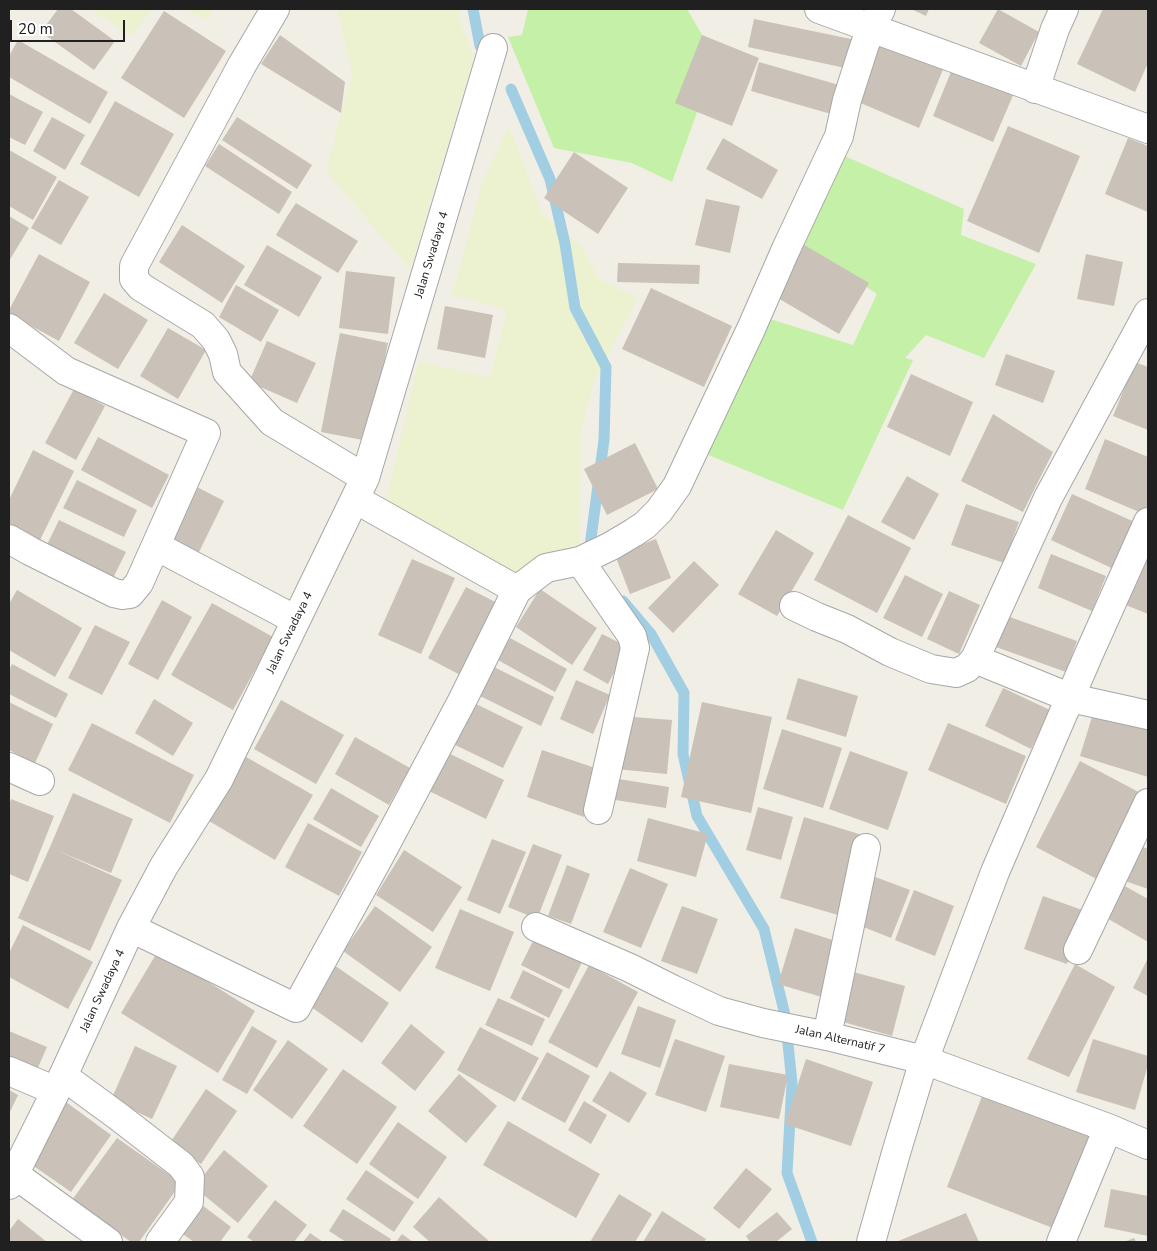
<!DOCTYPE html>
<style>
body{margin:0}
#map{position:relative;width:1157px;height:1251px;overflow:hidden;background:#f1eee5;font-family:"Nunito Sans",sans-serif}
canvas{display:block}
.frame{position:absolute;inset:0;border:10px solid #202020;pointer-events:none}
.scale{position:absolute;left:10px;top:20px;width:115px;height:22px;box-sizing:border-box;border:2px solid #202020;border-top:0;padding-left:6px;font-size:15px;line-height:18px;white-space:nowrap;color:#202020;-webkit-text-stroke:4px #fff;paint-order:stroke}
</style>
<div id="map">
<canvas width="1157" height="1251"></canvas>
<div class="frame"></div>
<div class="scale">20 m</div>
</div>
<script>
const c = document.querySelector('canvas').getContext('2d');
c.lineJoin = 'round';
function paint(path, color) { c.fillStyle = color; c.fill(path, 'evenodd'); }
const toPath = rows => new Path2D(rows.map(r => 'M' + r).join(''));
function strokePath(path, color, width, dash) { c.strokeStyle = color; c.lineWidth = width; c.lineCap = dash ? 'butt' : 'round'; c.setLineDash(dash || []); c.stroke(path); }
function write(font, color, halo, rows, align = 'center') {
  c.font = font + ' "Nunito Sans",sans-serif'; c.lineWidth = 5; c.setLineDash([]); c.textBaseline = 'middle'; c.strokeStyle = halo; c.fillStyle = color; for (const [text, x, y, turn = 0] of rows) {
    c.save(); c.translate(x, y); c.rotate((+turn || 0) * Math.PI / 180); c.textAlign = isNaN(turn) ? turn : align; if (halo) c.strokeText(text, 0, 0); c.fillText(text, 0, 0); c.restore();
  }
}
paint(toPath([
 [91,9,153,9,131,36],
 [181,9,214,9,207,19],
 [337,9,461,9,458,17,474,56,410,269,326,171,352,73],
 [509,126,542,213,582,247,600,280,638,298,594,381,581,430,579,550,520,576,386,499,419,361,490,378,507,309,452,295,483,180]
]), '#ecf2cf');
paint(toPath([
 [528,9,687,9,716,59,672,182,632,163,554,148,508,37,522,35],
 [838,153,964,209,961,235,1036,264,984,358,926,335,905,358,913,360,843,510,706,454,770,319,853,345,877,294,801,243]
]), '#c4f0a7');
strokePath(toPath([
 [473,9,480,46],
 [511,89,550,179,565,244,575,308,606,367,604,440,590,546,593,555],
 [623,601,651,634,684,693,683,754,697,816,764,929,785,1015,792,1083,787,1173,812,1242]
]), '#a2cee3', 11);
paint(toPath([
 [58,9,71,9,115,41,94,70,41,32],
 [911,9,929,9,926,16],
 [998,9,1039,32,1021,66,979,43],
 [1103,9,1148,9,1148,63,1135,92,1077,64],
 [164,11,226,51,184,118,121,78],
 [754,19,851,39,845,68,748,47],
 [280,35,345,82,341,113,261,64],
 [702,35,759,58,732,126,675,103],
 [18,40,108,92,90,124,9,77,9,56],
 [881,41,944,67,919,128,856,101],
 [759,62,839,85,831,114,751,91],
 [953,67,1014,93,993,142,933,116],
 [9,94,43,112,25,145,9,137],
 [115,101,174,134,139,197,80,164],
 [52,117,85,135,65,170,33,151],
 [237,117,312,165,297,189,222,140],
 [1008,126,1080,156,1039,253,967,221],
 [723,138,778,170,762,199,706,169],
 [1128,138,1148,146,1148,212,1105,194],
 [219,144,292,192,279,214,205,166],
 [9,150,57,177,33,220,9,206],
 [574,152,628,188,598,234,544,198],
 [59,180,89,197,61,245,31,228],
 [706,199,740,206,730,253,695,245],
 [296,203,358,241,338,273,276,235,286,218],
 [9,216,29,228,9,261],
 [182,225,245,266,222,303,159,262],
 [801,243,869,283,839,334,771,294],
 [267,245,322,277,299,317,244,285],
 [39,254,90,282,59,341,9,314,9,310],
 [1086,254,1123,262,1114,306,1077,299],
 [618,263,700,265,699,284,617,282],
 [346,271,395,277,388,334,339,328],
 [236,285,279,310,261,342,219,317],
 [651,288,732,326,704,387,622,349],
 [104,293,148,320,118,369,74,343],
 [445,306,493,315,485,358,437,349],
 [168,328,206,350,178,399,140,376],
 [340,333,388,343,368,441,321,432],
 [267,341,316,363,297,403,249,382],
 [1006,354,1055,371,1043,403,995,385],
 [1135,362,1148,367,1148,430,1113,416],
 [911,374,973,402,950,456,887,427],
 [74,389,105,406,76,460,45,443],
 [993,414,1053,452,1023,512,961,481],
 [98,437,169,475,152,508,81,470],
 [1105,439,1148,457,1148,503,1144,514,1085,489],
 [635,443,658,489,607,515,584,469],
 [33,450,74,471,38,544,9,529,9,500],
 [907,476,939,494,914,540,881,522],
 [77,480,137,510,124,537,63,508],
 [193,485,224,501,199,552,160,535],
 [1072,494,1139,524,1118,571,1051,540],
 [966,504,1019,522,1004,563,951,545],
 [848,515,911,548,877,613,814,580],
 [59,520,126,552,109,586,42,555],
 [776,530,814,553,777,616,738,594],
 [1148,538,1148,614,1121,603],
 [656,539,671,578,630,594,615,555],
 [1051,554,1106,576,1092,611,1038,588],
 [412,559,455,578,421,654,378,635],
 [694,561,719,585,673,633,648,608],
 [905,575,943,594,922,637,883,618],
 [466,587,501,605,464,677,428,658],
 [540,589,597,628,572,665,516,627],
 [17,590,82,628,55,677,9,650,9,604],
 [949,591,980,605,959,654,927,639],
 [162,600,192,617,158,680,128,664],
 [212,603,273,637,233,710,171,675],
 [1007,616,1077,641,1066,672,996,647],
 [95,625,130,642,102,695,68,678],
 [602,634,628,647,608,684,583,670],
 [510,638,567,669,555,692,498,660],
 [12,664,68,694,56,718,9,694,9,671],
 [494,667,554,697,541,726,480,696],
 [798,678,858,696,846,737,786,719],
 [576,680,610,695,593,734,560,719],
 [1003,688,1050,710,1031,749,985,726],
 [154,699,193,723,173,756,135,733],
 [281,700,344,735,316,784,254,749],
 [9,702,53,724,35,763,9,750],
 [472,702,523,727,503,768,451,743],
 [702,702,772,717,751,813,681,797],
 [1095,707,1148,723,1148,777,1080,756],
 [620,716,672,720,667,774,616,769],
 [92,723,194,775,170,823,68,770],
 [948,723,1026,756,1006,804,928,770],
 [782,729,842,748,823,808,763,789],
 [355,737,410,768,389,805,335,774],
 [542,750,601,770,584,817,527,797],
 [850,751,908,772,888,830,829,809],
 [446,752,504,780,486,819,427,790],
 [246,757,313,795,275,860,209,821],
 [1080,761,1148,797,1104,883,1036,847],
 [612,778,669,787,666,808,609,799],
 [331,788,379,816,361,847,313,819],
 [73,793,133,819,111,873,56,850,122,880,90,951,18,918,50,847],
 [11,799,54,816,28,882,9,874,9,806],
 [758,807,793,817,781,860,746,850],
 [804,817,862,835,838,915,780,898],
 [648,818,708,834,696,877,637,861],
 [308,823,362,852,339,896,285,867],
 [492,839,526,852,500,914,467,900],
 [533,844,562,855,537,919,508,907],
 [1137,845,1148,849,1148,889,1125,881],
 [404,850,462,887,433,932,376,895],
 [567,865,590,874,571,924,548,916],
 [630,868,668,884,641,948,603,932],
 [870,875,910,890,891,938,851,922],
 [1123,885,1148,899,1148,942,1105,917],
 [914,890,954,906,935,956,895,940],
 [1043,896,1085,911,1067,964,1024,949],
 [375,906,432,947,400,992,343,951],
 [682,906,718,919,697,974,661,961],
 [460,909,514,932,490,991,435,968],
 [23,925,93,962,68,1009,9,977,9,953],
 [795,928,842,943,825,998,778,984],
 [537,933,585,956,569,989,521,965],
 [158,951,255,1011,218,1073,121,1013],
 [1148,958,1148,996,1133,988],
 [1075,964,1115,987,1069,1077,1027,1059],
 [334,965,389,1003,362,1043,307,1004],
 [589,965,638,992,597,1068,548,1042],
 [523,970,563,990,549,1018,510,998],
 [846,970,905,986,892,1036,833,1019],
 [498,998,545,1019,532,1046,485,1025],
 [638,1006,676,1020,660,1068,621,1054],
 [411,1024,445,1052,415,1091,381,1063],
 [252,1026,277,1041,247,1094,222,1080],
 [480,1027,539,1058,515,1102,457,1070],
 [9,1031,47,1047,36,1072,9,1061],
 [675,1039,725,1056,706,1112,655,1095],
 [1093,1039,1148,1056,1148,1065,1135,1110,1076,1092],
 [288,1040,328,1069,292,1119,253,1090],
 [135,1046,177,1066,152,1119,111,1100],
 [547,1052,590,1076,565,1123,521,1099],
 [806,1059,873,1082,851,1146,785,1124],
 [729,1064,788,1075,779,1119,720,1107],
 [343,1069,397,1107,357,1164,303,1126],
 [610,1071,647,1093,629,1123,592,1101],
 [459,1074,497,1106,466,1143,428,1111],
 [986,1086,1098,1129,1058,1230,947,1187],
 [206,1089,237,1111,201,1164,170,1143],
 [9,1090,18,1095,9,1114],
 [584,1101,607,1115,591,1144,568,1130],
 [66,1102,111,1135,71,1192,25,1160],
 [508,1121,600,1174,576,1218,483,1165],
 [398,1122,447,1157,418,1199,369,1164],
 [117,1138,181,1183,139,1242,131,1242,72,1200],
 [224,1150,268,1186,238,1223,194,1187],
 [746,1168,772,1189,739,1229,713,1208],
 [366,1170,414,1202,394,1232,346,1199],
 [1111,1189,1148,1196,1148,1236,1104,1227],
 [619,1194,652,1214,635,1242,590,1242],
 [439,1197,490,1242,430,1242,413,1227],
 [275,1200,307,1225,294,1242,254,1242,247,1237],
 [198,1202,231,1227,220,1242,194,1242,177,1230],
 [343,1209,391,1239,389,1242,346,1242,329,1231],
 [662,1211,706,1239,704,1242,643,1242],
 [777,1212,792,1229,776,1242,750,1242,746,1236],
 [966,1213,979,1242,896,1242],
 [18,1219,47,1242,9,1242,9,1231],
 [310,1233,323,1242,303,1242],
 [402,1234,413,1242,396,1242],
 [1134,1238,1136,1242,1124,1242]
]), '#cac1b8');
const minor = toPath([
 [275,9,242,65,134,266,134,279,141,287,203,325,216,340,223,354,227,372,272,422,365,478],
 [819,9,1148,129],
 [1035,89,1055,29,1064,9],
 [1148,313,1048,498,975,659,1071,698,1148,715],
 [9,328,66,371,206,433,139,583,130,594,123,595,114,593,30,551,9,539],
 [156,546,296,620],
 [580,561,632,636,635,648,598,810],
 [517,590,546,568,580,561,611,546,633,533,645,525,659,511,677,486,751,329,786,249,839,136,847,100,864,47,871,28,881,9],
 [794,606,817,617,847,629,890,652,931,669,956,673,967,668,975,659],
 [9,767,40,781],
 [536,927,630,968,672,989,719,1011,763,1023,827,1036,924,1060,1108,1128,1148,1145],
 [131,928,296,1008,378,859,462,701,517,590,355,499],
 [1078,950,1148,803],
 [827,1036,866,848],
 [9,1071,56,1091],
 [63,1076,119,1117,181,1165,190,1177,189,1202,160,1242],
 [14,1174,108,1242],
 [9,1185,56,1091,131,928,164,866,219,779,365,478,493,48],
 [871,1242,896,1153,924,1060,995,872,1088,656,1148,522],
 [1061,1242,1108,1128]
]);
strokePath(minor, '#a7a7a7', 30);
strokePath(minor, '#fff', 28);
write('12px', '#202020', '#fff', [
 ["Jalan Swadaya 4",432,255,-73],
 ["Jalan Swadaya 4",290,633,-64],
 ["Jalan Swadaya 4",103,991,-65],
 ["Jalan Alternatif 7",840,1040,13]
]);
</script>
